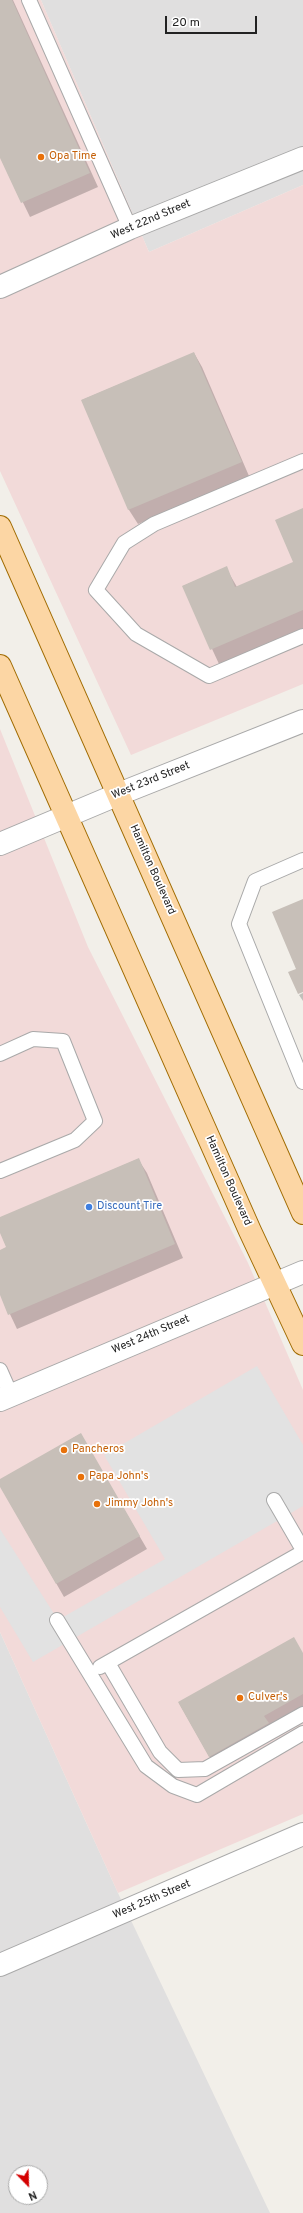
<!DOCTYPE html>
<style>
body{margin:0}
#map{position:relative;width:303px;height:2213px;overflow:hidden;background:#f2efe9;font-family:Overpass,sans-serif}
canvas{display:block}
.north{position:absolute;left:8px;top:2165px;width:40px;height:40px;box-sizing:border-box;background:#fff;border:1px solid #a7a7a7;border-radius:50%;rotate:157deg;font-size:11px;font-weight:700;line-height:16px;text-align:center;color:#222}
.north::after{content:'';display:block;margin:auto;width:14px;height:18px;background:#d40000;clip-path:polygon(50% 0,100% 100%,50% 72%,0 100%)}
.scale{position:absolute;left:165px;top:16px;width:92px;height:18px;box-sizing:border-box;border:2px solid #222;border-top:0;padding-left:5px;font-size:12px;line-height:14px;white-space:nowrap;color:#222;-webkit-text-stroke:3px #fff;paint-order:stroke}
</style>
<div id="map">
<canvas width="303" height="2213"></canvas>
<div class="north">N</div>
<div class="scale">20 m</div>
</div>
<script>
const c = document.querySelector('canvas').getContext('2d');
c.lineJoin = 'round';
function paint(path, color) { c.fillStyle = color; c.fill(path, 'evenodd'); }
const toPath = rows => new Path2D(rows.map(r => 'M' + r).join(''));
function strokePath(path, color, width, dash) { c.strokeStyle = color; c.lineWidth = width; c.lineCap = dash ? 'butt' : 'round'; c.setLineDash(dash || []); c.stroke(path); }
function write(font, color, halo, rows, align = 'center') {
  c.font = font + ' Overpass,sans-serif'; c.lineWidth = 3.5; c.setLineDash([]); c.textBaseline = 'middle'; c.strokeStyle = halo; c.fillStyle = color; for (const [text, x, y, turn = 0] of rows) {
    c.save(); c.translate(x, y); c.rotate((+turn || 0) * Math.PI / 180); c.textAlign = isNaN(turn) ? turn : align; if (halo) c.strokeText(text, 0, 0); c.fillText(text, 0, 0); c.restore();
  }
}
paint(toPath([
 [41,0,303,0,303,185,149,252],
 [0,1632,118,1893,270,2213,0,2213],
 [16,2173,40,2173,40,2197,16,2197]
]), '#e0dfdf');
paint(toPath([
 [0,0,41,0,149,252,303,185,303,684,131,755,0,471],
 [0,729,88,947,248,1263,303,1390,303,1814,118,1893,0,1632]
]), '#f2dad9');
paint(toPath([
 [257,1366,303,1445,303,1506,33,1662,0,1607,0,1529,58,1620,165,1559,104,1455]
]), '#e2e2e2');
paint(toPath([
 [0,0,13,0,98,187,30,217,0,155],
 [194,353,202,367,249,476,138,524,129,510,82,400],
 [303,509,303,628,219,664,183,586,226,568,237,587,294,563],
 [303,993,303,1001,299,995],
 [138,1159,147,1173,183,1258,17,1329,0,1293,0,1251,7,1248,0,1231,0,1218],
 [80,1434,147,1549,64,1597,0,1485,0,1481],
 [303,1655,303,1711,217,1770,179,1703]
]), '#0003');
paint(toPath([
 [0,0,12,0,90,173,21,203,0,158],
 [194,352,242,462,128,510,81,400],
 [303,508,303,610,210,650,182,586,227,566,235,587,293,562,275,520],
 [303,899,303,992,298,994,288,972,296,969,272,912],
 [139,1158,175,1244,8,1315,0,1295,0,1250,6,1247,0,1233,0,1217],
 [81,1433,140,1536,56,1584,0,1487,0,1479],
 [294,1637,303,1653,303,1694,264,1716,269,1723,209,1757,178,1702]
]), '#c7bfb8');
const service = toPath([
 [29,0,130,228],
 [303,461,154,524,124,543,96,590,136,634,209,676,303,636],
 [303,860,255,881,239,924,303,1082],
 [0,1054,33,1039,63,1041,95,1121,75,1140,0,1171],
 [0,1370,11,1395],
 [274,1500,303,1550],
 [57,1620,146,1766,173,1786,197,1795,303,1733],
 [108,1663,160,1752,178,1770,205,1769,303,1714],
 [100,1667,303,1552]
]);
const minor = toPath([
 [0,287,130,228,303,158],
 [0,844,119,794,303,721],
 [0,1965,303,1834]
]);
const tertiary = toPath([
 [0,1400,303,1272]
]);
const primary = toPath([
 [0,527,303,1213],
 [0,666,250,1231,303,1344]
]);
strokePath(service, '#a9a9a9', 16);
strokePath(minor, '#a9a9a9', 24);
strokePath(tertiary, '#a9a9a9', 24);
strokePath(primary, '#a06b00', 24);
strokePath(service, '#fff', 14);
strokePath(minor, '#fff', 22);
strokePath(tertiary, '#fff', 22);
strokePath(primary, '#fcd6a4', 22);
for (const [x, y, r, color] of [
 [41,157,4,"#e8710a"],
 [89,1207,4,"#3f7fe0"],
 [64,1450,4,"#e8710a"],
 [81,1477,4,"#e8710a"],
 [97,1504,4,"#e8710a"],
 [240,1698,4,"#e8710a"]
]) { const dot = new Path2D(); dot.arc(x, y, r, 0, 2 * Math.PI); c.fillStyle = color; c.fill(dot); strokePath(dot, '#fff', 1.5); }
write('11px', '#c56008', '#fff', [
 ["Opa Time",49,157],
 ["Pancheros",72,1450],
 ["Papa John's",89,1477],
 ["Jimmy John's",105,1504],
 ["Culver's",248,1698]
], 'left');
write('11px', '#222', '#fff', [
 ["West 22nd Street",151,220,-23],
 ["West 23rd Street",151,781,-22],
 ["Hamilton Boulevard",152,870,66],
 ["Hamilton Boulevard",228,1181,66],
 ["West 24th Street",151,1335,-23],
 ["West 25th Street",152,1900,-23]
]);
write('11px', '#366cbe', '#fff', [
 ["Discount Tire",97,1207]
], 'left');
</script>
